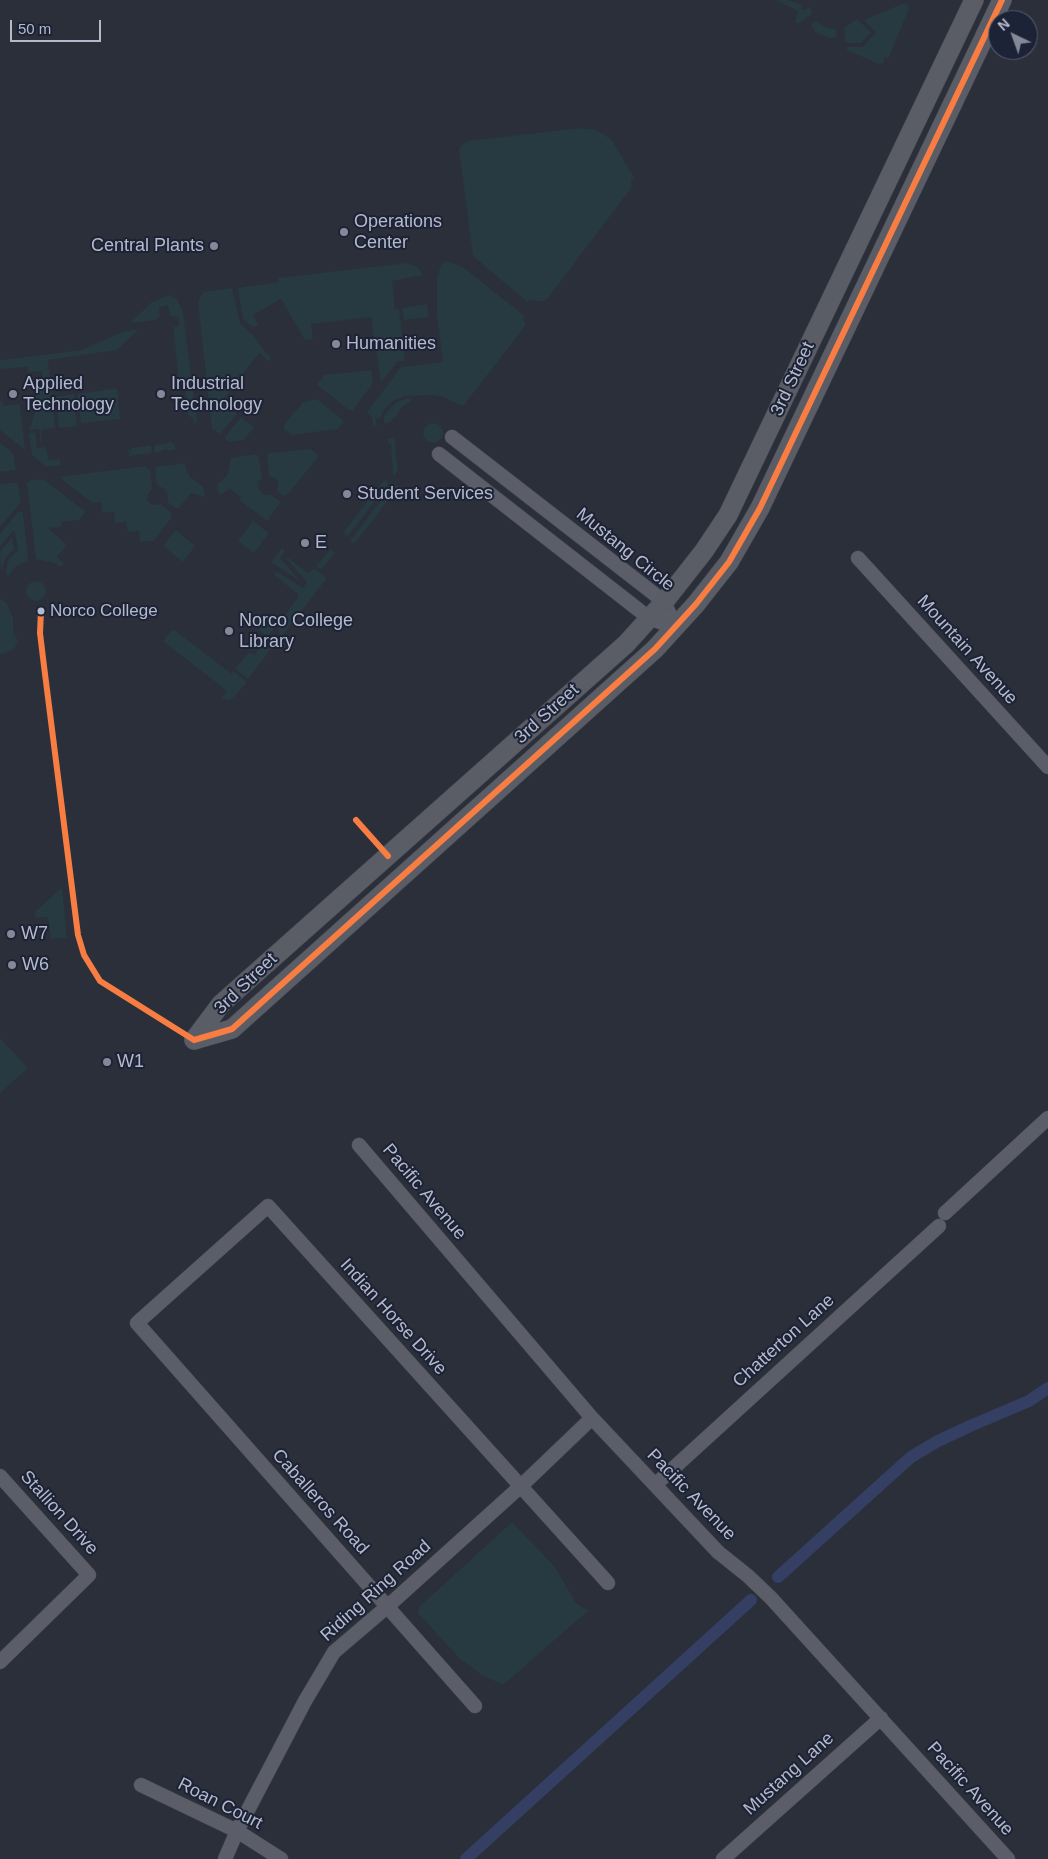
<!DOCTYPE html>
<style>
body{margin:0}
#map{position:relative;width:1048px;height:1859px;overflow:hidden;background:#2a2f3a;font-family:Helvetica,sans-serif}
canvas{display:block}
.north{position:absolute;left:988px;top:10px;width:50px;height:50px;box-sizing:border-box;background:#1d2336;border:1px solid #595f72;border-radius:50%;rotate:318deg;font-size:14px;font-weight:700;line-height:20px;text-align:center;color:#b4bacb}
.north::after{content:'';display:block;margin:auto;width:18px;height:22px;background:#848998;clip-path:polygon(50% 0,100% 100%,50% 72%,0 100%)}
.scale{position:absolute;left:10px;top:20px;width:91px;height:22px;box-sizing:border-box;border:2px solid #b4bacb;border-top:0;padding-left:6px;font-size:15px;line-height:18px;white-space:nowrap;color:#b4bacb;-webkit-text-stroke:4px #1d2336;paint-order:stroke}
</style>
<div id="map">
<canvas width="1048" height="1859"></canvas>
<div class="north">N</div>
<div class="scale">50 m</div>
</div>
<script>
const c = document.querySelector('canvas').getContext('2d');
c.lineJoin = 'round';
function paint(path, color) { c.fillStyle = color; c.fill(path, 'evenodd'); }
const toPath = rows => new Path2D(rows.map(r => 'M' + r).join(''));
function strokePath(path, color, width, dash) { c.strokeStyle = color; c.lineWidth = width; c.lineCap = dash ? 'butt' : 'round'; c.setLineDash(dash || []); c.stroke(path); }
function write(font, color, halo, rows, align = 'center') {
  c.font = font + ' Helvetica,sans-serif'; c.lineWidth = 4; c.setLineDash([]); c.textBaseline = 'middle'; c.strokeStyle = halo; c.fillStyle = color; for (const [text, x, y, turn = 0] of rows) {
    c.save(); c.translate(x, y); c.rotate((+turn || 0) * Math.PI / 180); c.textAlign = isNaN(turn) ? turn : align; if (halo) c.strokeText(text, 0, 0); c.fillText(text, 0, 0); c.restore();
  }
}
paint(toPath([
 [776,0,787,0,803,5,801,9,806,10,808,7,811,8,812,14,798,24,795,22,798,11],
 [904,3,908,4,909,9,888,59,885,57,883,63,878,64,847,50,846,47,863,47,876,32,864,20],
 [857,19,871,32,861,43,846,43,844,28],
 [815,21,825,27,836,29,837,37,829,38,815,32,811,24],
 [579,128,597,130,612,140,634,178,631,180,632,187,548,298,543,302,531,300,527,302,473,256,459,149,462,145,468,141],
 [447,261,463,267,522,314,525,317,523,318,526,325,464,405,460,405,443,397,432,395,404,396,391,402,384,410,380,418,375,418,377,425,373,425,372,417,367,412,401,367,443,362,437,316,437,277,441,265],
 [407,263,417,267,423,275,392,281,395,309,399,309,405,361,398,361,381,382,371,317,311,324,313,339,305,340,281,299,253,315,258,325,253,328,243,319,238,288,279,282,278,278],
 [232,288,240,323,254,336,265,352,270,356,270,362,259,353,222,401,237,414,220,434,212,429,198,303,200,297,204,292],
 [169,295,177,299,183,312,197,422,194,424,193,419,188,415,185,382,179,381,173,327,179,326,178,317,170,316,168,305,159,307,160,316,156,320,132,323,131,322,152,302],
 [427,304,429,317,404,320,402,308],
 [139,329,117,350,48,360,55,428,41,430,42,443,41,443,39,429,29,430,35,413,36,391,43,382,42,371,28,372,27,367,0,369,0,360,82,350,122,332],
 [371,370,373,383,353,410,349,410,317,385,324,375],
 [117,388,120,419,81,423,77,394],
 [74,394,76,407,57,409,56,397],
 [408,398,413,399,401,408,396,417,391,420,391,422,384,423,384,416,391,407,399,401],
 [317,399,342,419,343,423,338,429,292,435,284,430,284,425,303,402],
 [0,401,3,401,3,406,20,404,25,450,0,430],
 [75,410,77,426,59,428,57,412],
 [241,417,254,427,244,440,229,442,224,438],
 '423 433a10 10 0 1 1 20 0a10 10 0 1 1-20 0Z',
 [29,433,35,433,37,448,46,447,49,460,60,459,61,465,46,467,32,455],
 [394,438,398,471,393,477,391,443,388,443,388,439],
 [169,441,175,444,175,450,167,451,167,449,155,453,154,445,169,443],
 [0,443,13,453,16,470,0,472],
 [151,445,152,453,129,456,129,450,132,450,132,448],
 [311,449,319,456,287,495,282,495,277,491,278,485,277,480,269,475,267,456,269,453],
 [256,454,259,458,262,477,258,483,259,490,264,495,272,495,281,502,267,521,239,500,241,497,230,489,219,495,218,489,218,484,228,474,231,458],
 [185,463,186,470,191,478,203,486,205,497,191,493,179,508,175,508,167,502,168,496,166,490,157,485,155,470,156,467],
 [144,466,150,470,152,486,152,489,148,494,147,500,153,505,161,504,171,512,172,517,154,541,140,542,139,531,128,532,126,522,115,523,114,512,102,513,101,502,92,503,59,477],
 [43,479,86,512,79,520,61,522,62,527,48,528,67,545,57,557,64,563,61,567,54,563,36,559,27,483,31,480],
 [384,480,389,483,348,536,343,533],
 [16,482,18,485,21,502,0,527,0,484],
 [394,483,399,487,354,544,350,541],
 [18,512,23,512,28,560,15,567,8,577,6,571,8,560,18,550,15,532,13,531,0,547,0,534],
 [253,521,269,533,254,553,238,541],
 [176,530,195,546,183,562,163,546],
 [12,537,14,549,5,558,1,571,0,552],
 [282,548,285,551,280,558,300,581,271,562],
 [331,549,335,553,321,570,316,566],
 [287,557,308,573,314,568,327,578,280,639,278,628,281,624,281,620,298,598,298,594,274,575,276,571,303,588,307,582,286,558],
 '26 591a10 10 0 1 1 20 0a10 10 0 1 1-20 0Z',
 [0,598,7,604,13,618,13,631,18,642,14,649,6,653,0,654],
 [269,617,274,621,274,628,269,635,273,638,274,645,248,679,235,669,249,652,254,655,268,637,259,630],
 [173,629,232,674,233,671,247,682,234,697,229,700,221,699,227,691,163,641],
 [62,887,67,938,51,939,48,917,35,918,35,912],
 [0,1038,28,1068,0,1093],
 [512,1522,555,1567,576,1603,588,1611,503,1685,482,1675,459,1658,418,1613,419,1607]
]), '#273941');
strokePath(toPath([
 [778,1577,911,1457,938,1441,970,1426,1029,1401,1048,1388],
 [466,1859,751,1600]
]), '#343f63', 12);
const street = toPath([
 [452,437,653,593,664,602,676,628],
 [439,454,649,618,676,628],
 [858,558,1048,767],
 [359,1145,592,1418,718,1552,748,1576,771,1598,1008,1859],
 [945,1213,1048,1118],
 [0,1476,89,1575,0,1662],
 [655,1485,939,1226],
 [475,1706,137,1323,268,1206,608,1583],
 [141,1785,237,1831,281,1859],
 [225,1859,237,1831,305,1701,334,1652,388,1606,521,1486,592,1418],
 [723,1859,881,1718]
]);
const secondary = toPath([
 [194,1040,232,1029,655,649,696,604,729,562,760,508,1002,0],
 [194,1040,221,1004,626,644,664,602,704,551,728,515,974,0]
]);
strokePath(street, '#474a53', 15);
strokePath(secondary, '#474a53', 20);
strokePath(street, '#5b5e68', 14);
strokePath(secondary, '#5a5c66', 19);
strokePath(toPath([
 [41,611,40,633,44,666,78,935,84,955,100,981,194,1040],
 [356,820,388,856],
 [194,1040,232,1029,655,649,696,604,729,562,760,508,1002,0]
]), '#f77d43', 6);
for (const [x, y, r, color] of [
 [344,232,5,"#848998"],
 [214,246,5,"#848998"],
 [336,344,5,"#848998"],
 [13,394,5,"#848998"],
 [161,394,5,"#848998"],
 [347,494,5,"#848998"],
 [305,543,5,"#848998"],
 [41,611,4.5,"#b4bacb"],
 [229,631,5,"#848998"],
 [11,934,5,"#848998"],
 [12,965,5,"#848998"],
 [107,1062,5,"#848998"]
]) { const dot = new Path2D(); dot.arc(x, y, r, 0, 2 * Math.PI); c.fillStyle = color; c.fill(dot); strokePath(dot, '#1d2336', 2); }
write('17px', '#b4bacb', '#1d2336', [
 ["Norco College",50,611]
], 'left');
write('18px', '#b4bacb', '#1d2336', [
 ["Operations",354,222],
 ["Center",354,243],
 ["Central Plants",204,246,"right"],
 ["Humanities",346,344],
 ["Applied",23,384],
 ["Technology",23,405],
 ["Industrial",171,384],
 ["Technology",171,405],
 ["Student Services",357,494],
 ["E",315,543],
 ["Norco College",239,621],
 ["Library",239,642],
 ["W7",21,934],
 ["W6",22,965],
 ["W1",117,1062]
], 'left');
write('18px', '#b4bacb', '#1d2336', [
 ["3rd Street",793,379,-65],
 ["Mustang Circle",625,550,39],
 ["Mountain Avenue",967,650,48],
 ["3rd Street",547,714,-42],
 ["3rd Street",246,984,-44],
 ["Pacific Avenue",424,1192,50],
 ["Indian Horse Drive",393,1317,48],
 ["Chatterton Lane",784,1341,-42],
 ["Pacific Avenue",691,1495,46],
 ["Caballeros Road",320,1502,48],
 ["Stallion Drive",59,1513,48],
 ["Riding Ring Road",376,1591,-42],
 ["Mustang Lane",789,1774,-42],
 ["Pacific Avenue",970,1789,48],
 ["Roan Court",220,1804,27]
]);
</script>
